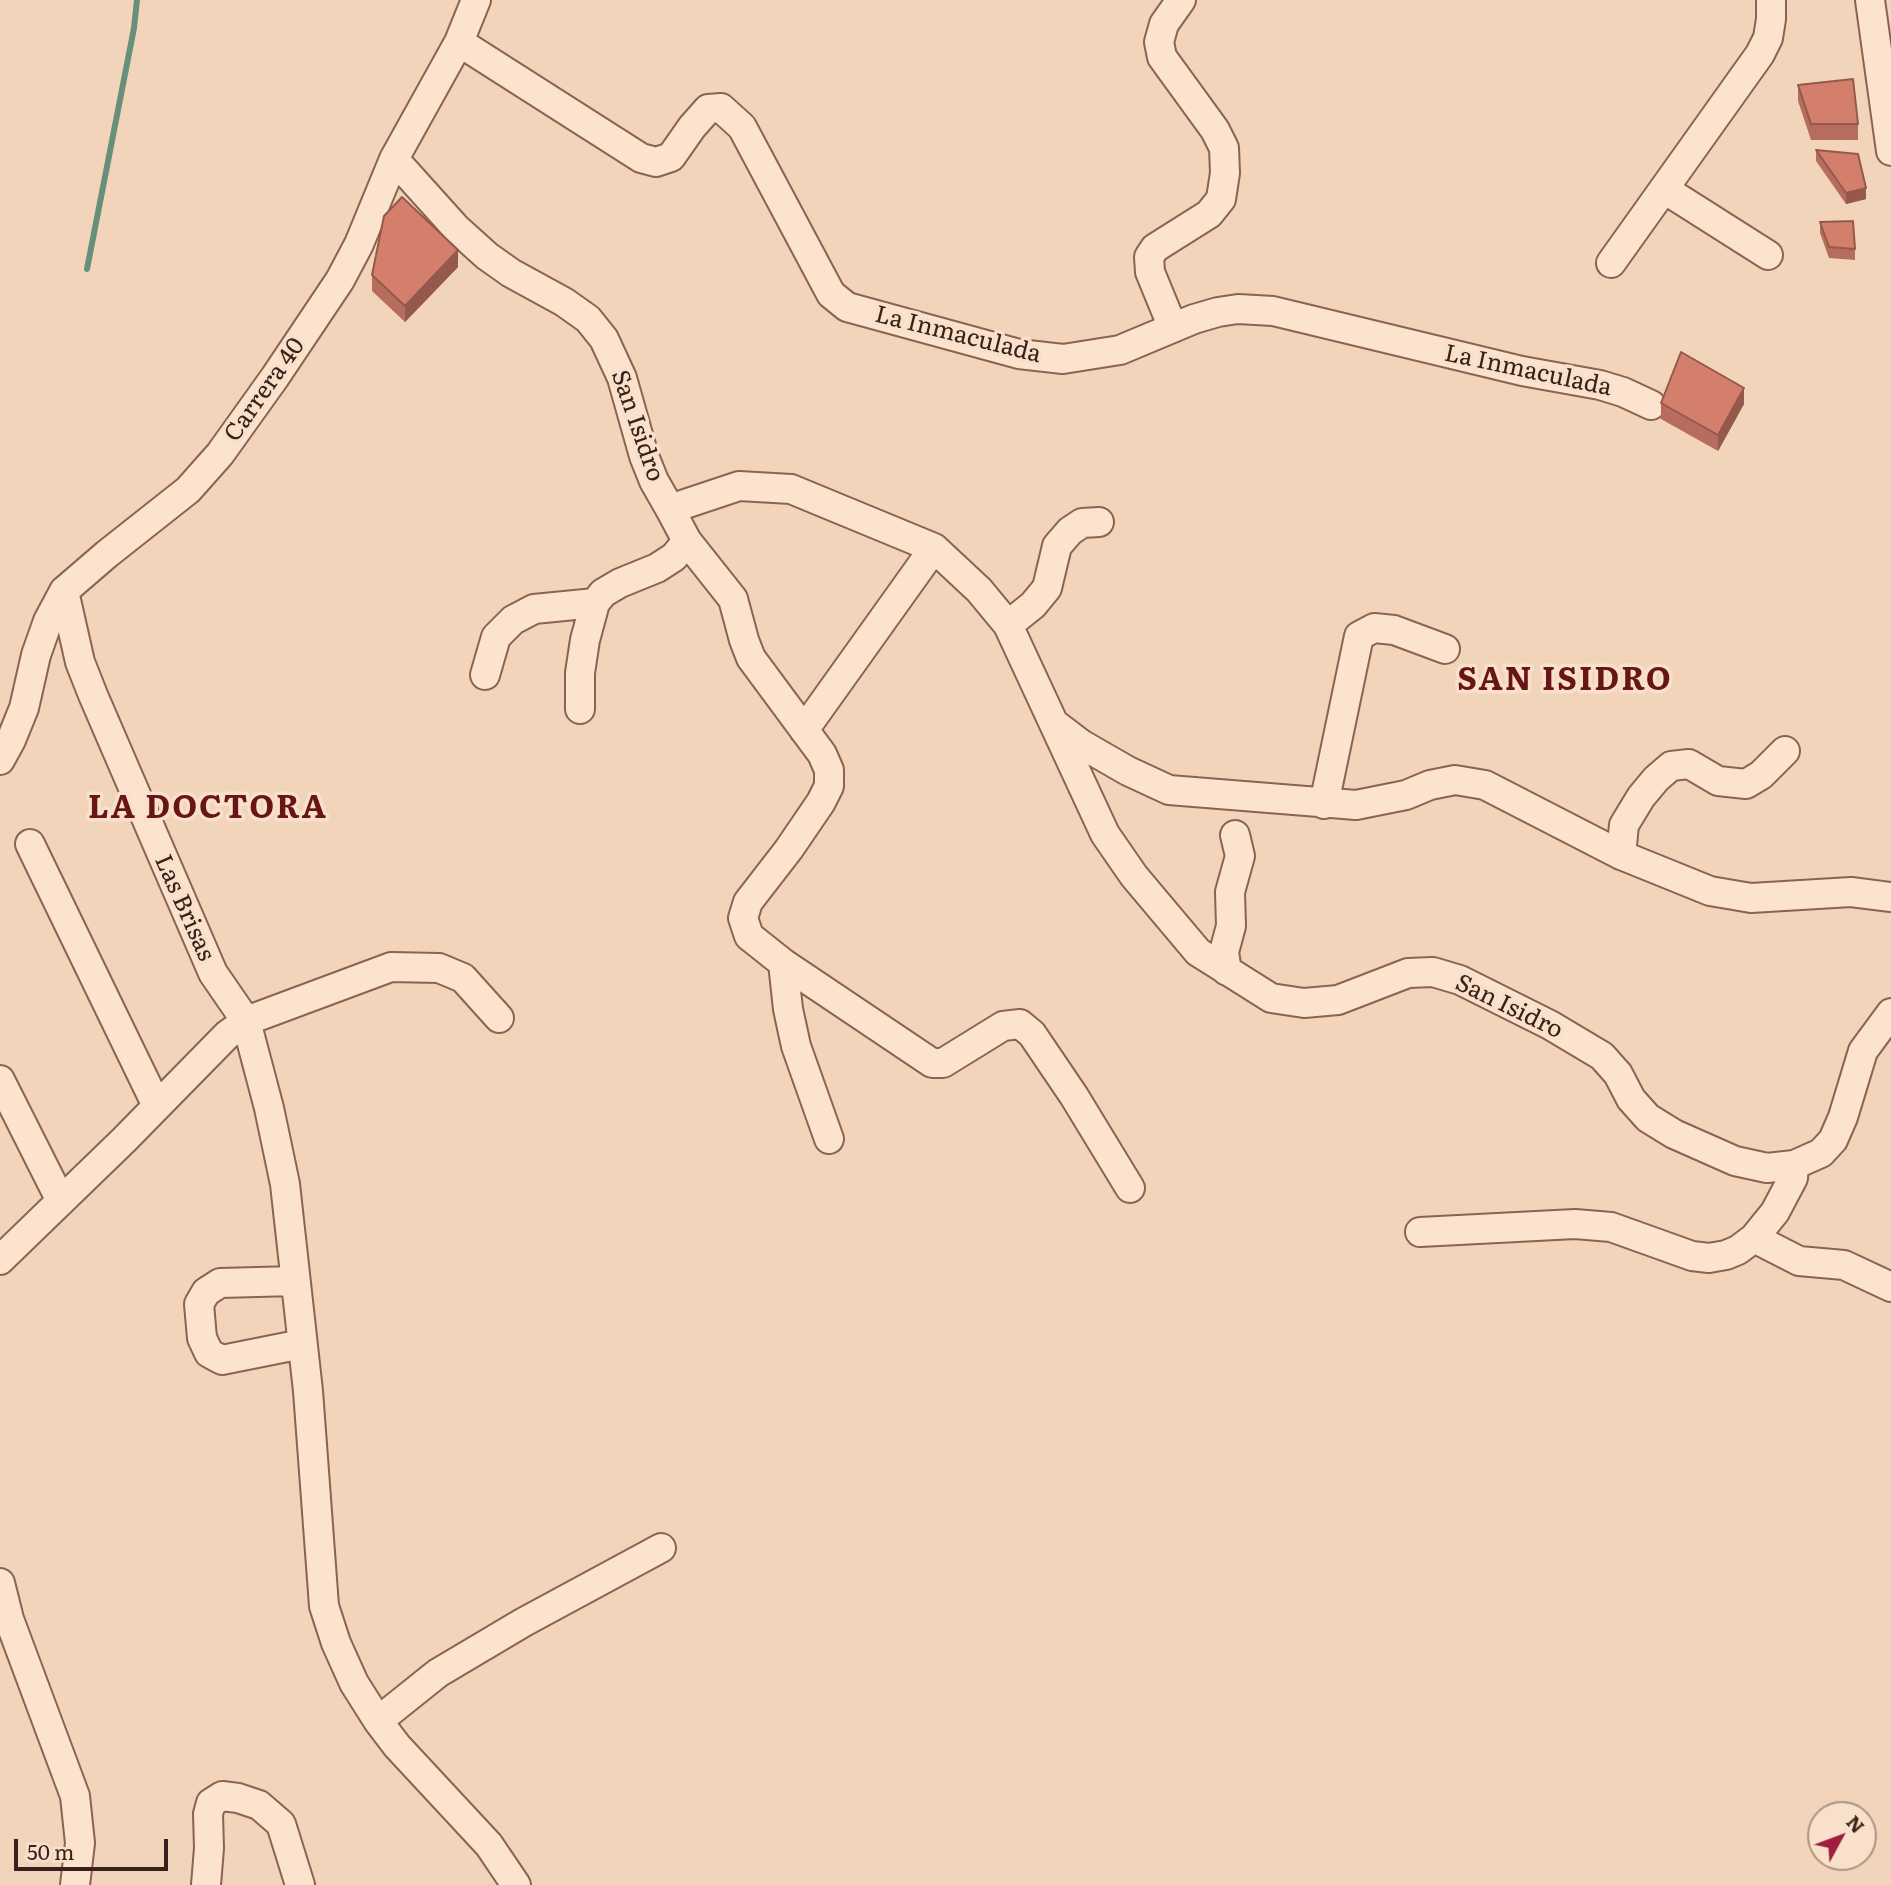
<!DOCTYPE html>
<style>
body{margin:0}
#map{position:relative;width:1891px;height:1885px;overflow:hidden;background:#f2d4ba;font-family:Literata,serif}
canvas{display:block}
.north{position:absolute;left:1807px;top:1801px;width:70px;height:70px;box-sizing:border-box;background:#f9e0ca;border:2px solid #ac9484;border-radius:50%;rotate:49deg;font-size:19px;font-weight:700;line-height:28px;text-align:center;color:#38211a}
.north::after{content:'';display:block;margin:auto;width:24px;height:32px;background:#9f1d3d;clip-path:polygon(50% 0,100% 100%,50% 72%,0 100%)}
.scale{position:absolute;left:14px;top:1839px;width:154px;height:32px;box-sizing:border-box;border:4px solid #38211a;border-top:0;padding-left:9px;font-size:21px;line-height:24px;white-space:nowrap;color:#38211a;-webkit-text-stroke:5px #f9e0ca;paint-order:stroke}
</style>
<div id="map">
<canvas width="1891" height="1885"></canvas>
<div class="north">N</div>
<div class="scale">50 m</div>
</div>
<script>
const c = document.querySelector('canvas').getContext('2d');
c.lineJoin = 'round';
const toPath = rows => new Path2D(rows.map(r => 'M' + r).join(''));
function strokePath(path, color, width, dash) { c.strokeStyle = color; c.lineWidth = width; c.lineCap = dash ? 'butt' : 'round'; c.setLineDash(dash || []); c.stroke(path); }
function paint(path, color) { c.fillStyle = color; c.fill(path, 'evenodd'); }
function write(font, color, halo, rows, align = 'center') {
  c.font = font + ' Literata,serif'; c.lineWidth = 7; c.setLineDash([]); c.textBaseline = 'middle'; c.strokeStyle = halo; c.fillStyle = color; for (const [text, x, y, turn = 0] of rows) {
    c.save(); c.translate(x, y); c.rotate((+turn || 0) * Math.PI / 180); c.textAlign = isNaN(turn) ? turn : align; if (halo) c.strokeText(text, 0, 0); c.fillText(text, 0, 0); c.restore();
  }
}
strokePath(toPath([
 [87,269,134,28,137,0]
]), '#66907c', 6);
const minor = toPath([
 [1870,0,1891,151],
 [459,42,641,158,656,162,671,157,692,127,708,109,721,108,742,127,831,294,847,307,1019,354,1063,359,1120,350,1194,319,1218,312,1238,309,1273,311,1522,371,1600,385,1623,392,1651,405],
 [394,159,457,229,487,256,511,273,564,302,588,319,604,339,622,378,644,456,654,481,670,509,739,486,791,489,934,548,979,590,1008,625,1105,834,1134,876,1198,952,1271,998,1304,1003,1338,1000,1408,973,1433,972,1460,980,1550,1025,1602,1056,1618,1074,1631,1099,1648,1118,1674,1134,1735,1161,1767,1168,1794,1165,1821,1153,1833,1140,1843,1117,1863,1051,1891,1013],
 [1664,189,1768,255],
 [1611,263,1760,54,1768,38,1771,19,1771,0],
 [1173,328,1150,272,1149,257,1155,248,1209,214,1221,199,1225,173,1224,148,1215,130,1162,57,1159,42,1164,24,1181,0],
 [670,509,687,541,733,599,744,640,751,658,822,754,829,770,829,786,821,802,789,849,748,902,743,918,749,936,783,963,932,1063,943,1063,1003,1026,1020,1024,1032,1034,1074,1096,1130,1188],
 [64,591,80,662,93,695,213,973,246,1021,269,1108,285,1184,308,1391,324,1606,336,1643,354,1683,378,1721,397,1746,489,1845,516,1885],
 [1008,625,1033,605,1047,588,1057,546,1070,531,1082,523,1099,522],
 [485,675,496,637,513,620,534,609,595,603],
 [580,709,580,673,585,640,595,603,603,593,620,583,657,568,674,557,687,541],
 [1056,725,1081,744,1128,771,1169,790,1356,805,1406,795,1430,785,1455,780,1485,785,1621,855,1710,891,1751,898,1851,892,1891,897],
 [804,730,934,548],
 [0,760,11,740,24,708,36,655,48,621,64,591,107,554,188,490,220,454,275,377,340,280,359,244,394,159,459,42,476,0],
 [1324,804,1359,636,1374,628,1394,630,1445,649],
 [30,844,157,1106],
 [1621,855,1624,825,1641,797,1656,779,1671,766,1689,764,1718,781,1746,784,1761,775,1785,751],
 [783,963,788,1009,796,1046,829,1139],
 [1227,971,1224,952,1231,926,1230,892,1240,856,1235,835],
 [0,1080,61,1201],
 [1420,1232,1575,1224,1611,1227,1692,1256,1709,1258,1726,1255,1738,1250,1754,1238,1775,1212,1793,1178,1794,1165],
 [1754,1238,1799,1261,1844,1265,1891,1287],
 [0,1260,124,1140,227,1035,246,1021,391,967,439,968,463,978,499,1018],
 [295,1281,220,1283,206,1292,199,1304,202,1338,209,1353,222,1360,302,1344],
 [0,1583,9,1619,75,1796,80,1843,75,1885],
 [378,1721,438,1673,524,1622,661,1548],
 [206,1885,209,1848,208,1814,211,1803,222,1796,238,1798,259,1805,281,1824,300,1885]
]);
strokePath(minor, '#8a6353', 32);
strokePath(minor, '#fce3ce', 28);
paint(toPath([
 [1798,85,1858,124,1858,140,1811,140,1798,101],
 [1816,150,1866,199,1846,204,1816,161],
 [1820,222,1855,249,1855,260,1829,258,1820,233],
 [458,267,405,322,372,291,372,275],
 [1661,403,1744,404,1718,451,1661,419]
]), '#b66d5d');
paint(toPath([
 [1866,188,1866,199,1846,204,1846,193],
 [458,250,458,267,405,322,405,306],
 [1744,388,1744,404,1718,451,1718,435]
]), '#94594c');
const building = toPath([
 [1853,79,1858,124,1811,124,1798,85,1853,79],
 [1816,150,1858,154,1866,188,1846,193,1816,150],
 [402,197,458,250,405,306,372,275,384,216,402,197],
 [1853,221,1855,249,1829,247,1820,222,1853,221],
 [1681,352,1744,388,1718,435,1661,403,1681,352]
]);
paint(building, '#d47f6c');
strokePath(building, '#94594c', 2);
write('24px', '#38211a', '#f9e0ca', [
 ["La Inmaculada",958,335,14],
 ["La Inmaculada",1528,371,12],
 ["Carrera 40",265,390,-55],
 ["San Isidro",637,426,71],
 ["Las Brisas",184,908,66],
 ["San Isidro",1509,1007,26]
]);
c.letterSpacing = '2px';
write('bold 32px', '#681517', '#f9e0ca', [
 ["SAN ISIDRO",1565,681],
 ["LA DOCTORA",208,809]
]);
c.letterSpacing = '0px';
</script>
